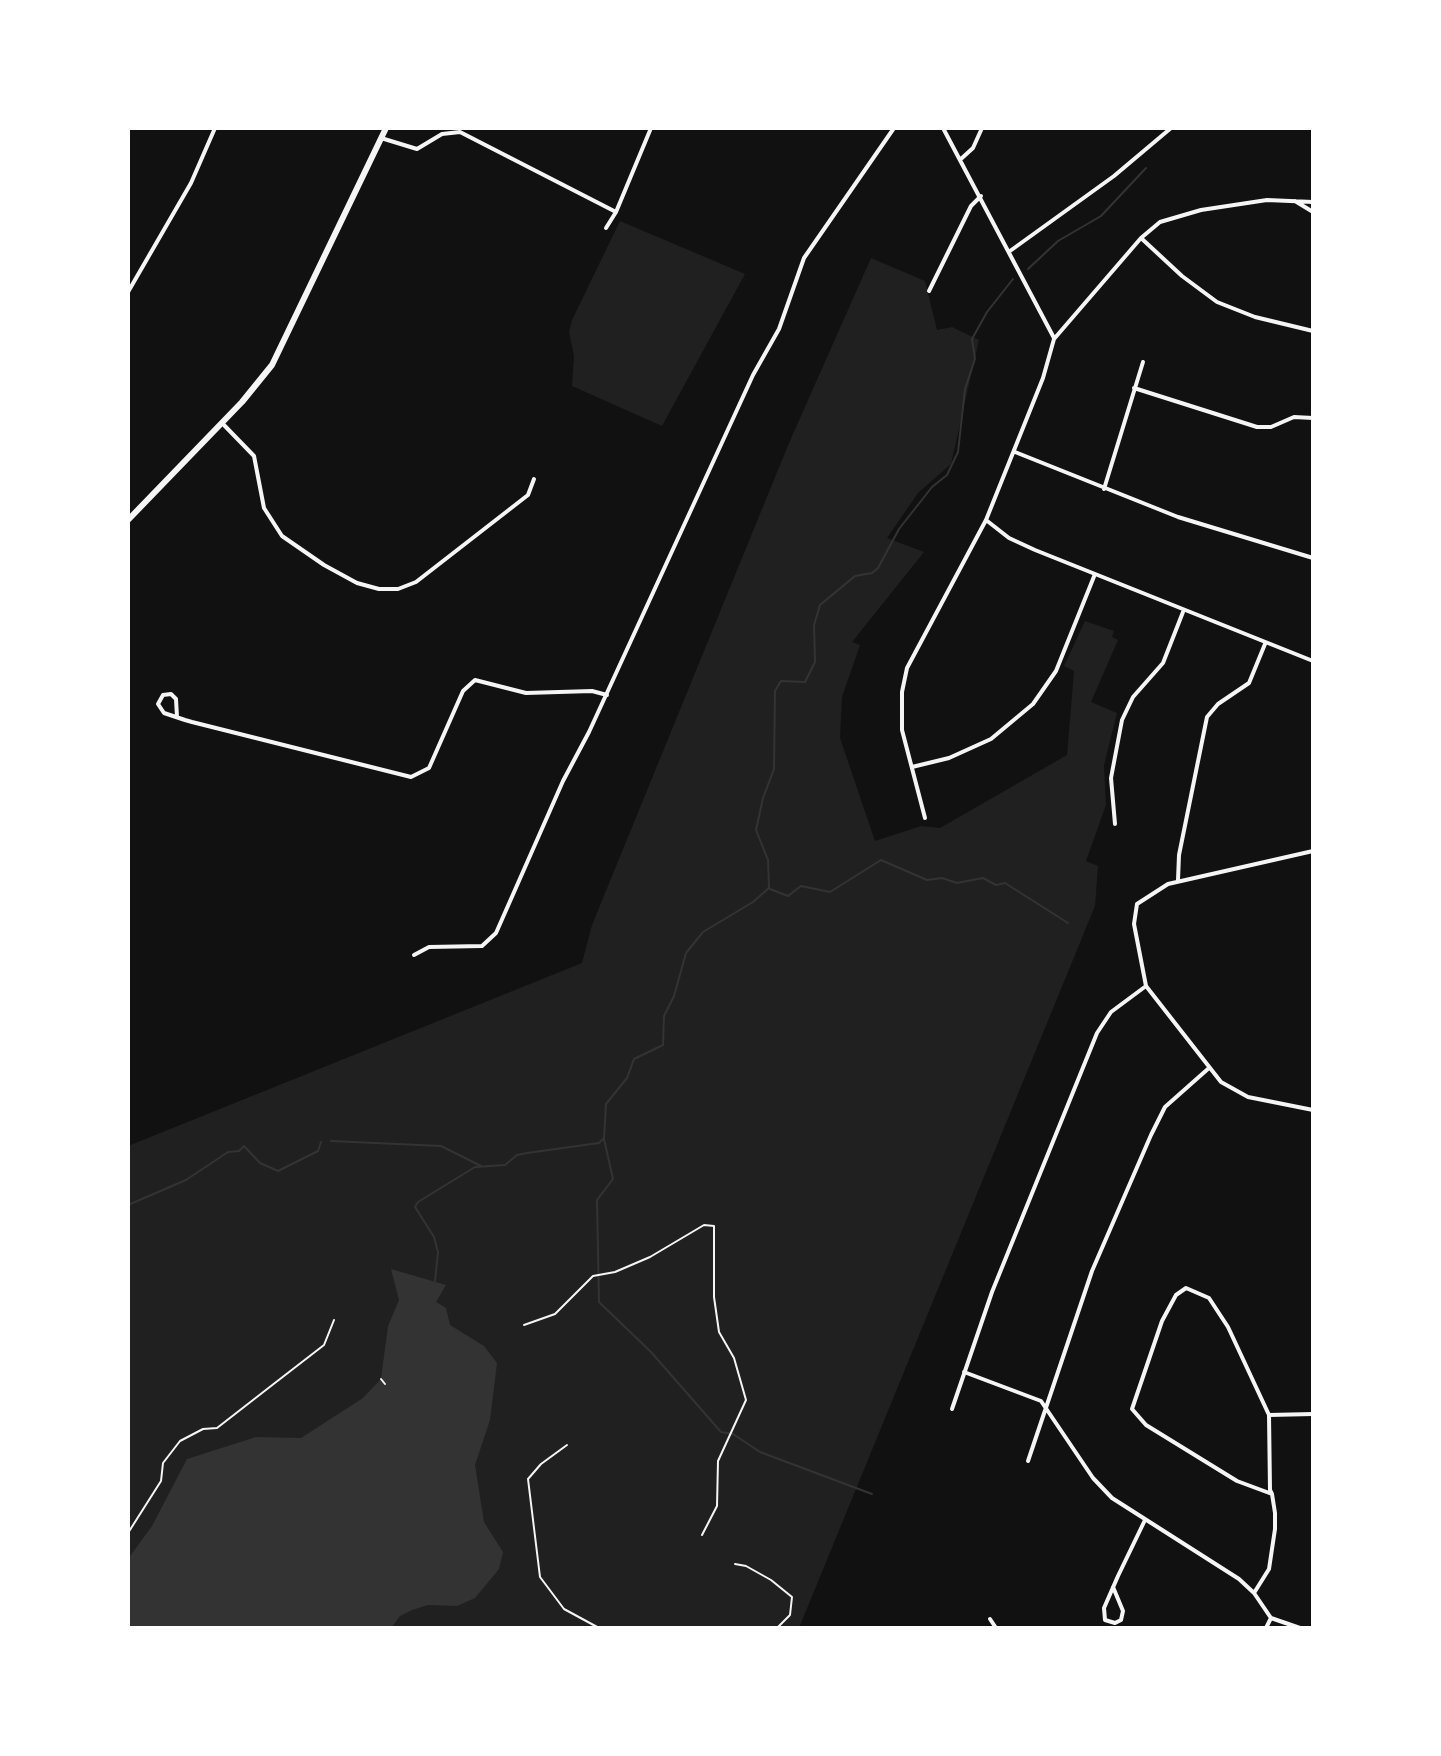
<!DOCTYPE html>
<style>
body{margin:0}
#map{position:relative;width:1441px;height:1756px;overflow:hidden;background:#111;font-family:"Source Sans 3",sans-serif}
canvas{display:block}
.frame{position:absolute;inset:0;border:130px solid #fff;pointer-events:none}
</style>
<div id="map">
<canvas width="1441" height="1756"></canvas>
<div class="frame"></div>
</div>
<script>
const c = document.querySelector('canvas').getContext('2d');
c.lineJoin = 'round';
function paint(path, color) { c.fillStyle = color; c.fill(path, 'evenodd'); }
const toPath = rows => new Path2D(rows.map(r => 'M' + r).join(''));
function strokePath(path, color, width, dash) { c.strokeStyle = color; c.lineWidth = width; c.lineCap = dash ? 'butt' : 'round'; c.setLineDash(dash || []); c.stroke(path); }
paint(toPath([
 [620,221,745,274,662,426,572,386,574,356,569,332,572,320],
 [871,258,925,281,937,330,952,327,979,340,951,464,918,493,887,538,924,552,852,642,860,645,842,697,840,738,875,841,921,826,940,828,1067,755,1074,671,1064,666,1085,621,1114,631,1112,637,1118,640,1091,702,1117,713,1104,765,1106,805,1086,861,1098,866,1095,906,799,1628,128,1628,128,1146,582,963,592,925,789,443]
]), '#202020');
paint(toPath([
 [391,1269,446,1285,436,1302,446,1308,450,1325,484,1346,497,1363,490,1420,475,1465,484,1522,503,1552,499,1569,475,1598,457,1606,428,1605,412,1610,400,1616,391,1628,128,1628,128,1559,152,1526,187,1459,256,1437,301,1438,363,1398,381,1379,388,1326,399,1300]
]), '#333');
strokePath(toPath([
 [1028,269,1058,241,1101,216,1146,168],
 [770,889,788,896,801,886,830,892,881,860,927,880,942,878,957,883,983,878,996,885,1005,883,1068,923],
 [604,1139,613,1179,597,1200,599,1302,651,1352,721,1432,733,1434,760,1452,872,1494],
 [331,1141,441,1146,481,1166],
 [128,1205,186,1180,228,1152,239,1151,244,1146,260,1163,278,1171,318,1151,321,1142],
 [435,1281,438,1252,434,1237,415,1207,418,1202,475,1167,505,1165,517,1155,527,1153,599,1143,604,1138,606,1104,627,1078,634,1059,663,1045,664,1016,674,996,686,953,703,932,753,902,769,888,768,860,756,830,763,798,774,769,775,691,781,681,805,682,815,662,814,625,820,605,855,576,872,573,878,568,899,529,932,487,947,475,958,452,965,389,975,359,972,339,987,312,1013,279]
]), '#333', 2);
strokePath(toPath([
 [524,1325,555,1314,593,1276,615,1272,650,1257,704,1225,714,1226,714,1297,719,1332,734,1358,746,1400,718,1461,717,1506,702,1535],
 [381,1379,385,1384],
 [567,1445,541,1464,528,1479,540,1577,564,1609,599,1628],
 [128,1533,161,1481,163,1463,180,1441,203,1429,217,1428,271,1386,324,1345,334,1320],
 [735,1564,746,1566,771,1580,792,1597,790,1615,777,1628]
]), '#f5f5f5', 2);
strokePath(toPath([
 [943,128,1054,338],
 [381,138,417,149,442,134,460,132,616,212],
 [962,158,973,148,982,128],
 [1295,201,1313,212],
 [606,228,616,212,651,128],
 [1141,238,1160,222,1201,210,1267,200,1313,202],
 [1010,251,1114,176,1171,128],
 [929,291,971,206,981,196],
 [128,292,191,183,215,128],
 [1134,388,1257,427,1271,427,1294,417,1313,418],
 [222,423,254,456,264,508,282,536,324,565,357,583,379,589,398,589,416,582,528,495,534,479],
 [1015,452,1178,517,1313,558],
 [1104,489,1143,362],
 [986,520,1009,538,1035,550,1313,661],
 [177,717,176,699,171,694,163,695,158,704,164,713,185,720,192,722,411,777,429,768,463,691,475,680,526,693,592,691,607,695],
 [912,767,949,758,991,739,1033,704,1056,671,1095,574],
 [925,818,902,730,902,692,907,668,986,520,1043,378,1054,339,1141,238,1182,276,1217,302,1255,317,1313,331],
 [1115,824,1111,778,1122,720,1133,697,1163,663,1183,612],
 [1313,851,1168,884,1137,904,1134,924,1146,986,1221,1082,1248,1097,1313,1110],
 [1178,880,1179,855,1207,717,1218,704,1249,683,1265,644],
 [414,955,429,947,482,946,496,933,563,781,589,732,753,375,779,329,804,258,894,128],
 [964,1372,1041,1401,1093,1478,1112,1498,1239,1579,1254,1593,1271,1618,1300,1628],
 [952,1409,992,1292,1097,1033,1111,1012,1146,986],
 [1269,1415,1313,1414],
 [1028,1461,1092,1271,1151,1135,1165,1107,1209,1068],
 [1113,1587,1123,1611,1121,1620,1115,1623,1105,1620,1104,1608,1118,1576,1145,1520],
 [1254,1593,1269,1569,1275,1529,1275,1513,1272,1494,1270,1490,1269,1415,1228,1327,1209,1298,1186,1288,1176,1295,1162,1321,1132,1409,1146,1425,1237,1481,1272,1494],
 [990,1619,996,1628],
 [1266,1628,1271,1618]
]), '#f5f5f5', 4);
strokePath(toPath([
 [128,520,242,402,272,365,386,128]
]), '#f5f5f5', 6);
</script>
